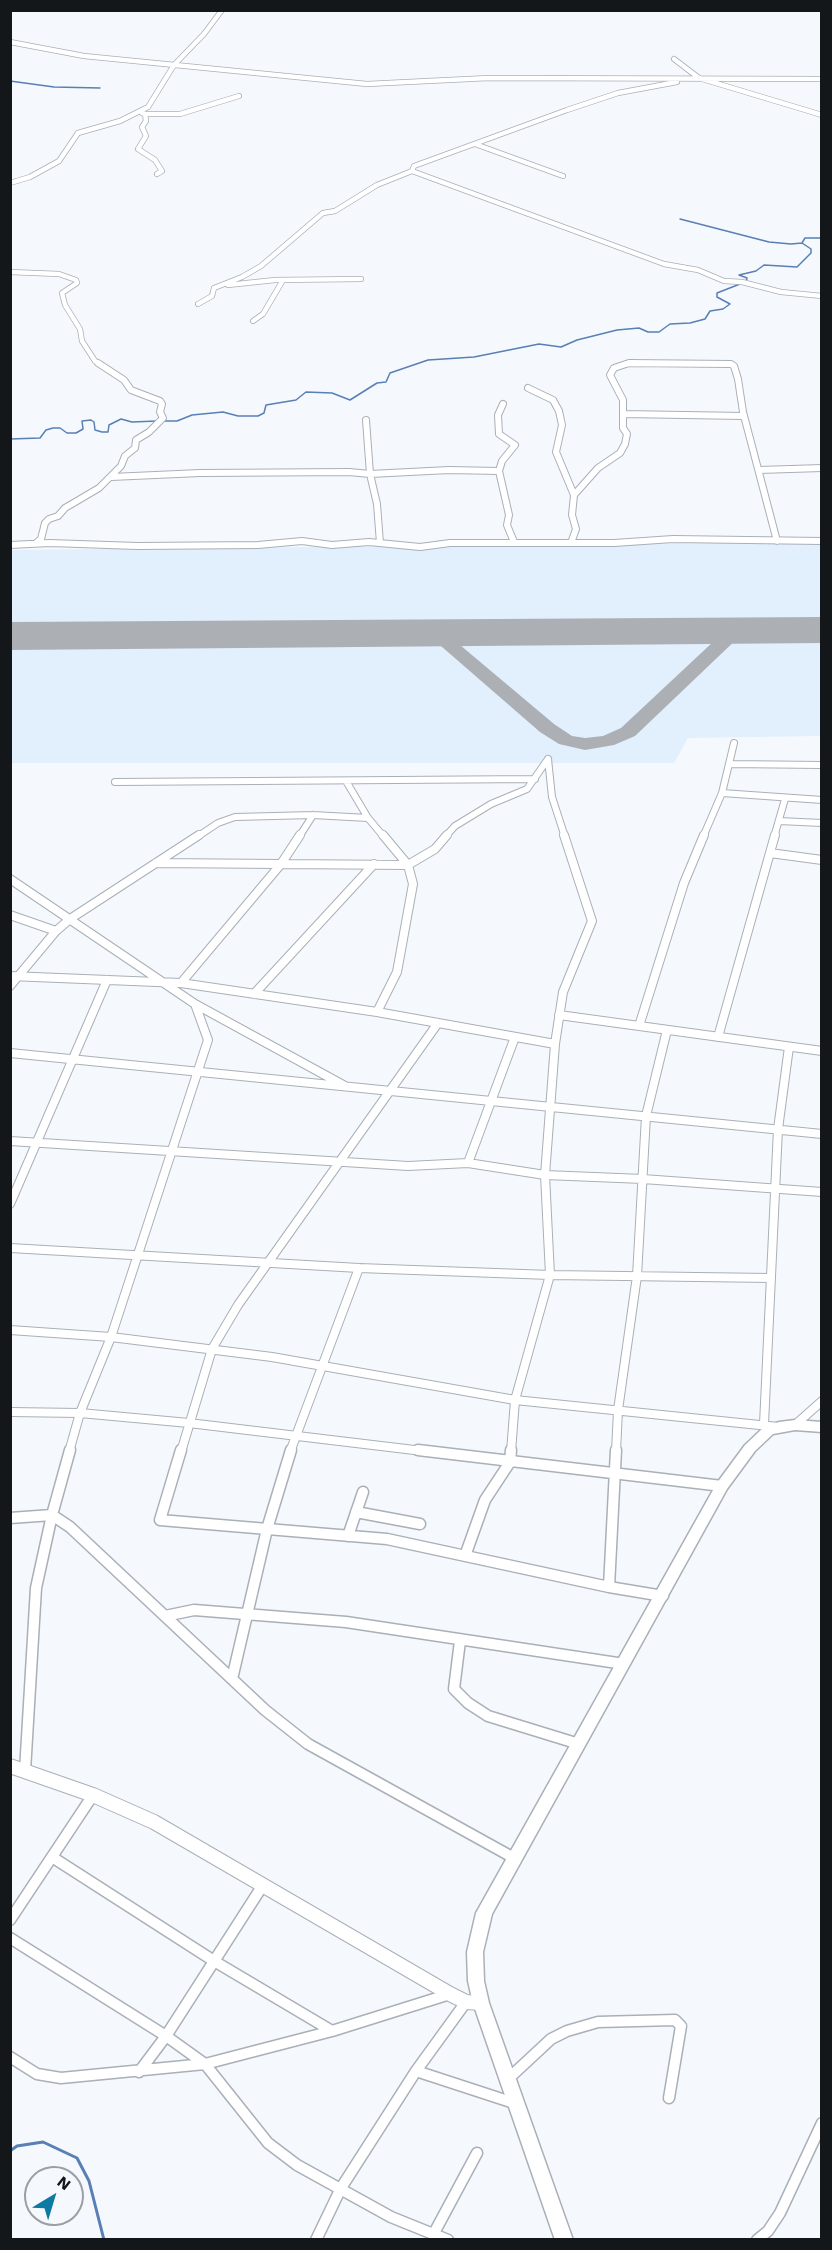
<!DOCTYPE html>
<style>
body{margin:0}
#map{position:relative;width:832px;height:2250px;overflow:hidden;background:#f5f9fe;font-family:"Work Sans",sans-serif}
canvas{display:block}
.frame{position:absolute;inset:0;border:12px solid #14171a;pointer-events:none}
.north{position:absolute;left:24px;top:2166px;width:60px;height:60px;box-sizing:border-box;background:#f5f9fe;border:2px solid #9b9fa3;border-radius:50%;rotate:38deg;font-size:16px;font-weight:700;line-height:24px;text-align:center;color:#14171a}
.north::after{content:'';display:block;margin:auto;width:21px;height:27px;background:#0d7aa4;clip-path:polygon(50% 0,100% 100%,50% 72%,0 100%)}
</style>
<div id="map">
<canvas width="832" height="2250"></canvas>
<div class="frame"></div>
<div class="north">N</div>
</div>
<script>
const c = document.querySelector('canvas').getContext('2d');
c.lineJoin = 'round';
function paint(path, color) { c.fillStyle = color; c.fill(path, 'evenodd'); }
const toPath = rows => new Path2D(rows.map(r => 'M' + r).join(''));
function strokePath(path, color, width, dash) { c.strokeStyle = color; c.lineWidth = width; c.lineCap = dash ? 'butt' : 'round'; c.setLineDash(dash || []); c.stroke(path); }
paint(toPath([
 [821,542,821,736,688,738,674,763,11,763,10,550]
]), '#e2effd');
strokePath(toPath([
 [10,81,54,87,100,88],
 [680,219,769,242,791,244,802,243,805,238,822,238],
 [746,282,747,278,739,275,756,271,764,265,797,267,811,253,811,249,802,243],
 [163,421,177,421,192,415,223,412,238,416,258,416,264,413,266,405,296,400,306,392,332,393,350,400,377,383,386,382,390,373,428,360,474,357,539,344,561,347,577,340,617,330,639,328,648,332,659,332,670,324,690,323,705,319,710,311,723,309,730,304,717,297,717,293,740,284],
 [10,439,40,438,46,430,53,428,60,428,67,433,76,433,83,429,82,421,91,420,94,422,95,430,102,432,108,432,109,425,121,419,132,422,157,421]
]), '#597fb5', 1.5);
strokePath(toPath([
 [10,2151,17,2146,43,2142,77,2158,89,2181,104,2240]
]), '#597fb5', 3);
paint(toPath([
 [735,626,741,627,744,631,741,635,635,736,614,745,585,750,559,744,540,732,426,633,429,629,435,628,441,629,554,724,572,736,585,738,603,736,621,728,729,627,735,626]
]), '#acb0b4');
paint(toPath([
 [822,617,822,643,10,650,10,622,822,617]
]), '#acb0b4');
const minorFar3 = toPath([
 [10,42,84,56,367,84,489,78,822,79],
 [674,59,699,78,822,115],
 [677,82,618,93,567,110,414,166,412,171,664,264,698,270,724,281,742,282,781,292,822,296],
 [142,113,145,114,146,121,142,127,146,136,138,149,155,160,162,171,157,174],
 [145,114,180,114,239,96],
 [475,144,563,176],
 [10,183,30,177,59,161,78,133,120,121,148,107,174,65,204,34,222,10],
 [10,272,59,274,76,280,77,283,62,293,65,305,80,329,82,341,95,361,100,364],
 [228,285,275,280,361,279],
 [198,304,212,296,214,288,242,277,261,266,323,213,335,211,377,185,412,171],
 [253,321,263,314,283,280],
 [625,364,731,364]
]);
const minorFar2 = toPath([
 [528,388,553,400,559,411,562,425,556,452,574,495,572,515,576,529,571,543],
 [503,404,498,415,499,434,515,445,502,461,499,471,509,515,507,525,514,542],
 [624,414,744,416],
 [366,420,370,474,377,504,380,543],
 [759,470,822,468],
 [111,477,200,473,349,472,370,474,449,470,499,471],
 [574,495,598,468,620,453,625,444,627,434,623,428,623,400,610,375,614,368,629,363,731,364,734,366,738,379,743,412,777,541],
 [36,543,41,539,45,523,49,519,58,516,65,508,99,488,121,466,125,456,135,448,136,440,149,432,163,418,160,412,162,404,160,401,131,390,124,380,98,363],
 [10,545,50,543,137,546,258,545,302,541,332,545,369,542,420,547,450,543,614,543,673,539,822,541],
 [548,759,552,797,565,837],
 [729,764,822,765],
 [346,781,368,818,384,837],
 [115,782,535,779],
 [722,793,822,800],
 [779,821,822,823],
 [197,837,218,823,235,817,313,815,368,818],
 [299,837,313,815],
 [445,837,455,826,491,804,527,789,548,759],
 [703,837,722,793,734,743],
 [774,837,785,799]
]);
const minorFar1 = toPath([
 [770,853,822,860],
 [156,863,408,865,435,849,447,835],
 [10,879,195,1004,345,1086],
 [10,915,56,931],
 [10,976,181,983,377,1012,555,1044],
 [181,983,281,864,300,835],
 [10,986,56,931,70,919,199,835],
 [254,994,374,864],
 [377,1012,397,972,413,884,408,865,383,835],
 [559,1015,822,1051],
 [639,1026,684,883,704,835],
 [718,1037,775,835],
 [10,1053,822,1134],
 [10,1141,408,1166,468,1163,545,1175,643,1179,822,1192],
 [468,1163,515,1037],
 [10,1204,107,980],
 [10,1248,359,1268,550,1275,771,1278],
 [10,1330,111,1337,272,1357,515,1400,779,1427],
 [10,1412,80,1413,189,1423,431,1452],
 [764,1424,778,1129,789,1047],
 [795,1425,822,1401],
 [69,1452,80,1413,111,1337,208,1040,195,1004],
 [181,1452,212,1349,238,1305,438,1023],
 [290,1452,359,1268],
 [511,1452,515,1400,550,1275,545,1175,555,1044,563,992,592,921,564,835],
 [616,1452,618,1410,637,1276,646,1116,667,1030]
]);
const minor = toPath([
 [181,1450,160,1520,387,1539,609,1587,663,1596],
 [418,1450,722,1486],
 [356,1512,420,1524],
 [10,1518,52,1515,70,1527,265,1710,308,1744,514,1858],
 [348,1536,363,1492],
 [465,1556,485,1500,510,1462,511,1450],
 [609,1587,616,1450],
 [165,1616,194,1610,346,1622,624,1664],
 [460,1641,454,1689,468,1703,488,1716,579,1744],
 [232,1679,267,1529,291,1450],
 [25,1771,36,1588,52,1515,70,1450],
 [52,1857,214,1961,332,2031],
 [10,1920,93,1795],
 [10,1938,166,2036,205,2064,268,2143,297,2165,391,2217,448,2240],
 [10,2057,37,2074,61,2078,205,2064,332,2031,450,1994],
 [416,2071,514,2103],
 [139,2072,166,2036,263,1885],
 [508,2079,551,2039,567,2031,598,2022,675,2020,681,2026,669,2098],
 [433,2235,477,2153],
 [316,2240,341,2188,416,2071,466,2002],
 [757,2240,768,2231,780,2213,822,2123]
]);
const tertiary = toPath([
 [10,1766,93,1795,154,1822,450,1994,466,2002,481,2003]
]);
const primary = toPath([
 [795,1420,822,1422,822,1432,795,1430,773,1434,755,1451,727,1489,492,1914,483,1952,484,1981,489,2003,573,2240,555,2240,473,2003,468,1981,467,1952,476,1913,717,1483,745,1445,763,1428,779,1422,795,1420]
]);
strokePath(minorFar3, '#a9b0b8', 6);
strokePath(minorFar2, '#a9b0b8', 8);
strokePath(minorFar1, '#a9b0b8', 10);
strokePath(minor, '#a9b0b8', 13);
strokePath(tertiary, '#a9b0b8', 16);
strokePath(primary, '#a9b0b8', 3);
strokePath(minorFar3, '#fff', 4.5);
strokePath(minorFar2, '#fff', 6);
strokePath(minorFar1, '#fff', 8);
strokePath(minor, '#fff', 10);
strokePath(tertiary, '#fff', 14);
paint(primary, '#fff');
</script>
